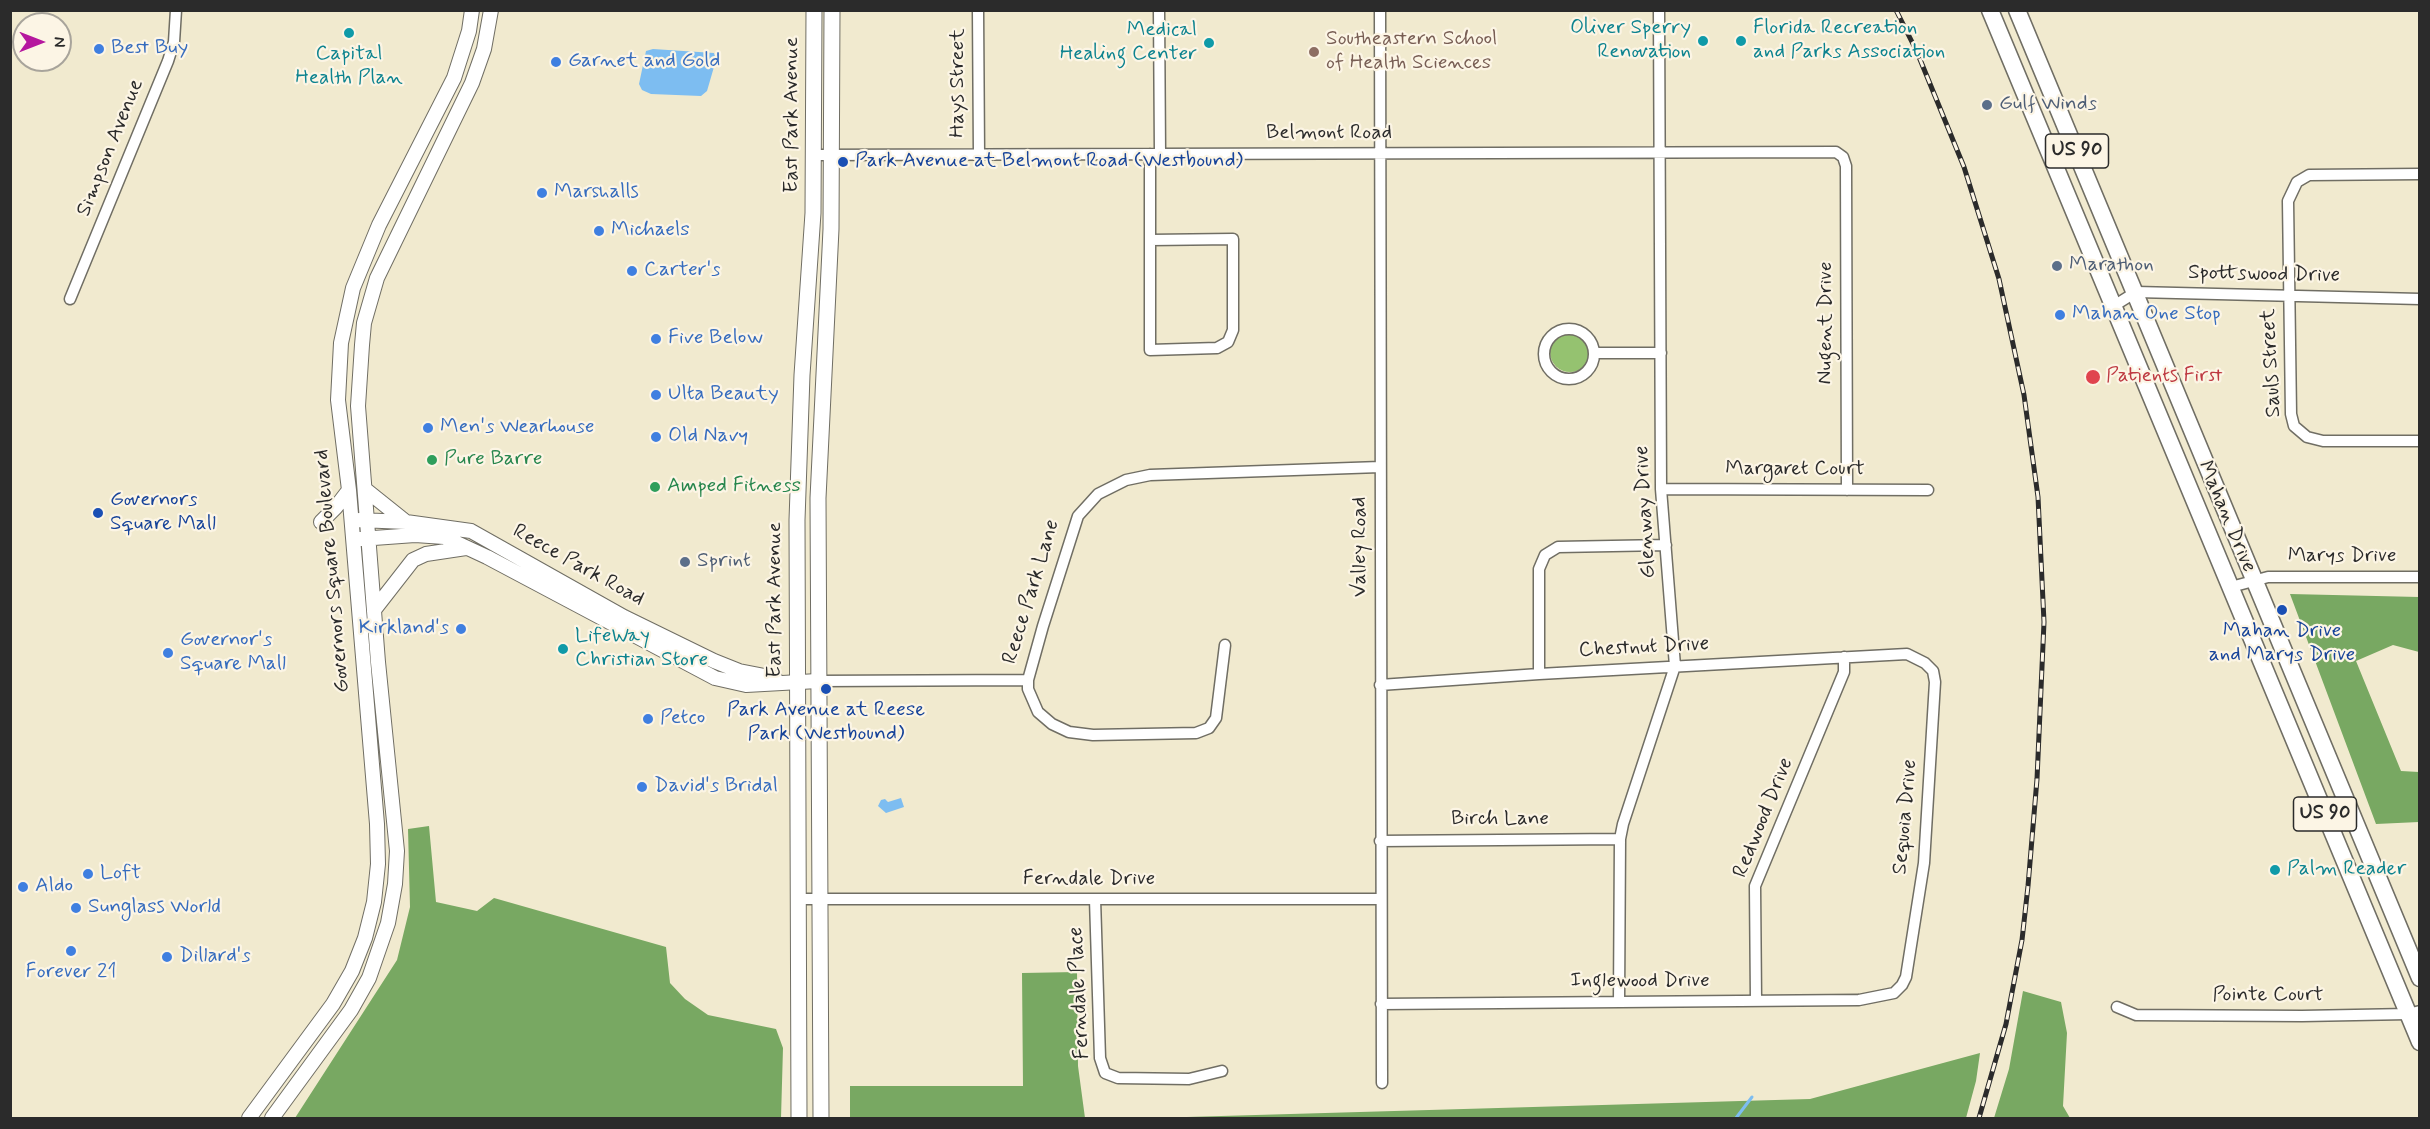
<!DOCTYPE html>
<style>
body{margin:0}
#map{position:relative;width:2430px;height:1129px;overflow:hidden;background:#f1eacf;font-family:Mynerve,sans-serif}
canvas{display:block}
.frame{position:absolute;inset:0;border:12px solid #2b2b2b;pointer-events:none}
.north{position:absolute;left:12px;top:12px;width:60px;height:60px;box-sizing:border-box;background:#fcf5e5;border:2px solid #a8a49b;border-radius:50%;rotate:90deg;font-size:16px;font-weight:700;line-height:24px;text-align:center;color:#2b2b2b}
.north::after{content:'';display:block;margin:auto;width:21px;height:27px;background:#b5179e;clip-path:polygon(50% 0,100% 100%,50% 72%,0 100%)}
</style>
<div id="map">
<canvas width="2430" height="1129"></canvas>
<div class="frame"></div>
<div class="north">N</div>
</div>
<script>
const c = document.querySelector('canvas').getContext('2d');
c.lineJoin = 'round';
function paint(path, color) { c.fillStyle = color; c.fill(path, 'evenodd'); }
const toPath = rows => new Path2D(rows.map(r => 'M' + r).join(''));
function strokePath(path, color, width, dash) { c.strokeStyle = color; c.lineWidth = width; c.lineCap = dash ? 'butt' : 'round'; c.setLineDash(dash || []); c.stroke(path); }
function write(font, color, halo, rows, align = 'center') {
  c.font = font + ' Mynerve,sans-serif'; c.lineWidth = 4.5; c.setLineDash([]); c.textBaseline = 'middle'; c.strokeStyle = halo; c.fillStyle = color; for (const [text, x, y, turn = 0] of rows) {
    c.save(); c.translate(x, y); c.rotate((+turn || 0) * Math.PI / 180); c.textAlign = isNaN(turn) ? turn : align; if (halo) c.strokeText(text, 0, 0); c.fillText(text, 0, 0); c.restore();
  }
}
paint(toPath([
 '1550 352a20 20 0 1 1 40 0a20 20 0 1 1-40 0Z'
]), '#95c270');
paint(toPath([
 [2290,594,2419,597,2419,652,2393,645,2356,661,2401,771,2419,772,2419,822,2376,824],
 [429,826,436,902,477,911,494,898,666,947,670,983,685,999,708,1015,776,1029,783,1048,781,1118,295,1118,397,960,410,907,408,829],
 [1077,972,1078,1066,1085,1118,850,1118,850,1086,1023,1086,1022,973],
 [2023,991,2061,1002,2067,1033,2063,1106,2070,1118,1994,1118,2009,1069],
 [1980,1053,1976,1081,1966,1118,1152,1118,1810,1099]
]), '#78a862');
paint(toPath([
 [653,49,714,53,716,60,707,91,701,96,651,94,642,90,639,84,646,51],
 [901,798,904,807,886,813,878,806,881,800,885,799,888,802]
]), '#7dbdf1');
strokePath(toPath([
 [1736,1118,1752,1097]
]), '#7dbdf1', 3);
const minor = toPath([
 [978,10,979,155],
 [1159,10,1160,154],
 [1380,10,1382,1083],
 [814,155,1836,152,1843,157,1846,166,1847,490],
 [2420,174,2309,175,2297,182,2288,201,2291,414,2294,426,2307,437,2323,441,2420,441],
 [1150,240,1233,239,1233,330,1228,342,1217,348,1150,350,1150,154],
 [70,299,168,61,174,42,176,10],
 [2112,307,2136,292,2420,299],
 '1544 354a25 25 0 1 1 50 0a25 25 0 1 1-50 0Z',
 [1594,353,1661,353],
 [1661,489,1928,490],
 [2231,587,2268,577,2420,577],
 [1225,645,1216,718,1209,728,1196,733,1093,735,1069,732,1052,724,1038,712,1028,689,1028,680,1043,626,1078,516,1098,494,1126,480,1150,475,1380,467],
 [1539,674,1539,569,1545,555,1558,547,1666,545],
 [818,681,1028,680],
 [1380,685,1539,674,1907,654,1925,663,1933,671,1935,682,1924,863,1906,977,1902,985,1894,993,1859,1000,1381,1004],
 [1380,841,1620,839],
 [798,899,1381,899],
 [1095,899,1100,1058,1105,1073,1118,1078,1189,1079,1222,1071],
 [1756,1001,1755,886,1844,672,1844,657],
 [1619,1002,1620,839,1623,824,1675,666,1661,489,1659,10],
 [2117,1007,2136,1015,2302,1016,2408,1014,2420,1011]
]);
const tertiary = toPath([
 [366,490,406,522],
 [359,520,406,522,471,531,624,617,714,661,739,671,775,678],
 [321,522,336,507,349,490],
 [360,539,415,535,444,537,487,557,715,678,746,685,818,681],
 [374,610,413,560,426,554,466,548],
 [249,1118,333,1004,352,971,365,938,374,902,378,864,377,824,349,490,338,400,341,343,353,288,379,225,454,78,469,31,472,10],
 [272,1118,351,1010,369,978,388,923,395,884,397,851,378,662,358,406,362,345,364,323,377,278,472,83,484,49,491,10]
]);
const secondary = toPath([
 [799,1118,797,520,802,375,813,213,814,10],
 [821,1118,818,498,831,229,832,10]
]);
const primary = toPath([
 [1990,10,2420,1042],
 [2017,10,2420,978]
]);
strokePath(minor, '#706e64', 13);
strokePath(tertiary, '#706e64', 16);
strokePath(secondary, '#706e64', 17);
strokePath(primary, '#706e64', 19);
strokePath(minor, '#fff', 10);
strokePath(tertiary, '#fff', 14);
strokePath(secondary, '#fff', 15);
strokePath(primary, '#fff', 16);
const rail = toPath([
 [1896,10,1917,52,1964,167,1999,279,2024,395,2038,497,2044,622,2037,779,2028,886,2022,940,2006,1024,1979,1118]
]);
strokePath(rail, '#2b2b2b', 5);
strokePath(rail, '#fcf5e5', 3, [9]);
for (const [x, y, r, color] of [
 [349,33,6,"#0f9aa8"],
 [1703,41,6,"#0f9aa8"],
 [1741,41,6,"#0f9aa8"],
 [1209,43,6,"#0f9aa8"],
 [99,49,6,"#3f7fe0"],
 [1314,52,6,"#8d6e63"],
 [556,62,6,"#3f7fe0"],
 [1987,105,6,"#5c6f8a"],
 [843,162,6,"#1a4fb4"],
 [542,193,6,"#3f7fe0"],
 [599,231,6,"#3f7fe0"],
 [2057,266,6,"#5c6f8a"],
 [632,271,6,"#3f7fe0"],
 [2060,315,6,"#3f7fe0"],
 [656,339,6,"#3f7fe0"],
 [2093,377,8,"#e0444e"],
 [656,395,6,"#3f7fe0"],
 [428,428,6,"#3f7fe0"],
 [656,437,6,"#3f7fe0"],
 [432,460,6,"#2e9e5b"],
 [655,487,6,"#2e9e5b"],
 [98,513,6,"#1a4fb4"],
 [685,562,6,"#5c6f8a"],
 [2282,610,6,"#1a4fb4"],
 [461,629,6,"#3f7fe0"],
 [563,649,6,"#0f9aa8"],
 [168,653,6,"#3f7fe0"],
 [826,689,6,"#1a4fb4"],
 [648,719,6,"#3f7fe0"],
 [642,787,6,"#3f7fe0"],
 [2275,870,6,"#0f9aa8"],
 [88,874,6,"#3f7fe0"],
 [23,887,6,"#3f7fe0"],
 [76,908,6,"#3f7fe0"],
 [71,951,6,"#3f7fe0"],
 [167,957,6,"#3f7fe0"]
]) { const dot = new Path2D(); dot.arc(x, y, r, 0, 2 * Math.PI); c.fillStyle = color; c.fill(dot); strokePath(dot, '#fcf5e5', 2); }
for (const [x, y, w] of [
 [2077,151,63],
 [2325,814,63]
]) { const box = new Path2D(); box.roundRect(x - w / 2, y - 17, w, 34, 4.5); c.fillStyle = '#fcf5e5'; c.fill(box); strokePath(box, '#2b2b2b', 1.5); }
write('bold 20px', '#2b2b2b', null, [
 ["US 90",2077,151],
 ["US 90",2325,814]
]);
write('21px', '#0d838f', '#fcf5e5', [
 ["Oliver Sperry",1691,29,"right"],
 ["Renovation",1691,53,"right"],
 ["Florida Recreation",1753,29],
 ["and Parks Association",1753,53],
 ["Medical",1197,31,"right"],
 ["Healing Center",1197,55,"right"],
 ["Capital",349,55,"center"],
 ["Health Plan",349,79,"center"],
 ["LifeWay",575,637],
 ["Christian Store",575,661],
 ["Palm Reader",2287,870]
], 'left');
write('21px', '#785e54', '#fcf5e5', [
 ["Southeastern School",1326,40],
 ["of Health Sciences",1326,64]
], 'left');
write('21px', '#366cbe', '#fcf5e5', [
 ["Best Buy",111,49],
 ["Garnet and Gold",568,62],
 ["Marshalls",554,193],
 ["Michaels",611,231],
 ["Carter's",644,271],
 ["Mahan One Stop",2072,315],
 ["Five Below",668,339],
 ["Ulta Beauty",668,395],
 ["Men's Wearhouse",440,428],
 ["Old Navy",668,437],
 ["Kirkland's",449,629,"right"],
 ["Governor's",180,641],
 ["Square Mall",180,665],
 ["Petco",660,719],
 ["David's Bridal",654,787],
 ["Loft",100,874],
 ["Aldo",35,887],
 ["Sunglass World",88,908],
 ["Dillard's",179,957],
 ["Forever 21",71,973,"center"]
], 'left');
write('21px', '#2b2b2b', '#fcf5e5', [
 ["Hays Street",959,83,-90],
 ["East Park Avenue",793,115,-90],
 ["Belmont Road",1329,134],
 ["Simpson Avenue",111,148,-68],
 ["Spottswood Drive",2264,275,1],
 ["Nugent Drive",1827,323,-90],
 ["Sauls Street",2272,363,-93],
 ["Margaret Court",1795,470],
 ["Glenway Drive",1646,512,-93],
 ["Mahan Drive",2226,517,67],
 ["Valley Road",1361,547,-90],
 ["Marys Drive",2342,557],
 ["Reece Park Road",578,566,29],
 ["Governors Square Boulevard",333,571,-95],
 ["Reece Park Lane",1032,592,-73],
 ["East Park Avenue",776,600,-90],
 ["Chestnut Drive",1644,648,-3],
 ["Sequoia Drive",1906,817,-85],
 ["Redwood Drive",1764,818,-68],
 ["Birch Lane",1500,820],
 ["Ferndale Drive",1089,880],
 ["Inglewood Drive",1640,982],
 ["Ferndale Place",1080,993,-93],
 ["Pointe Court",2268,996]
]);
write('21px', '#4e5e75', '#fcf5e5', [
 ["Gulf Winds",1999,105],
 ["Marathon",2069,266],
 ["Sprint",697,562]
], 'left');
write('21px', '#164399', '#fcf5e5', [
 ["Park Avenue at Belmont Road (Westbound)",855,162],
 ["Governors",110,501],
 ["Square Mall",110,525],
 ["Mahan Drive",2282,632,"center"],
 ["and Marys Drive",2282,656,"center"],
 ["Park Avenue at Reese",826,711,"center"],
 ["Park (Westbound)",826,735,"center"]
], 'left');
write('21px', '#be3a42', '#fcf5e5', [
 ["Patients First",2106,377]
], 'left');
write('21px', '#27864d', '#fcf5e5', [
 ["Pure Barre",444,460],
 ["Amped Fitness",667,487]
], 'left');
</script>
